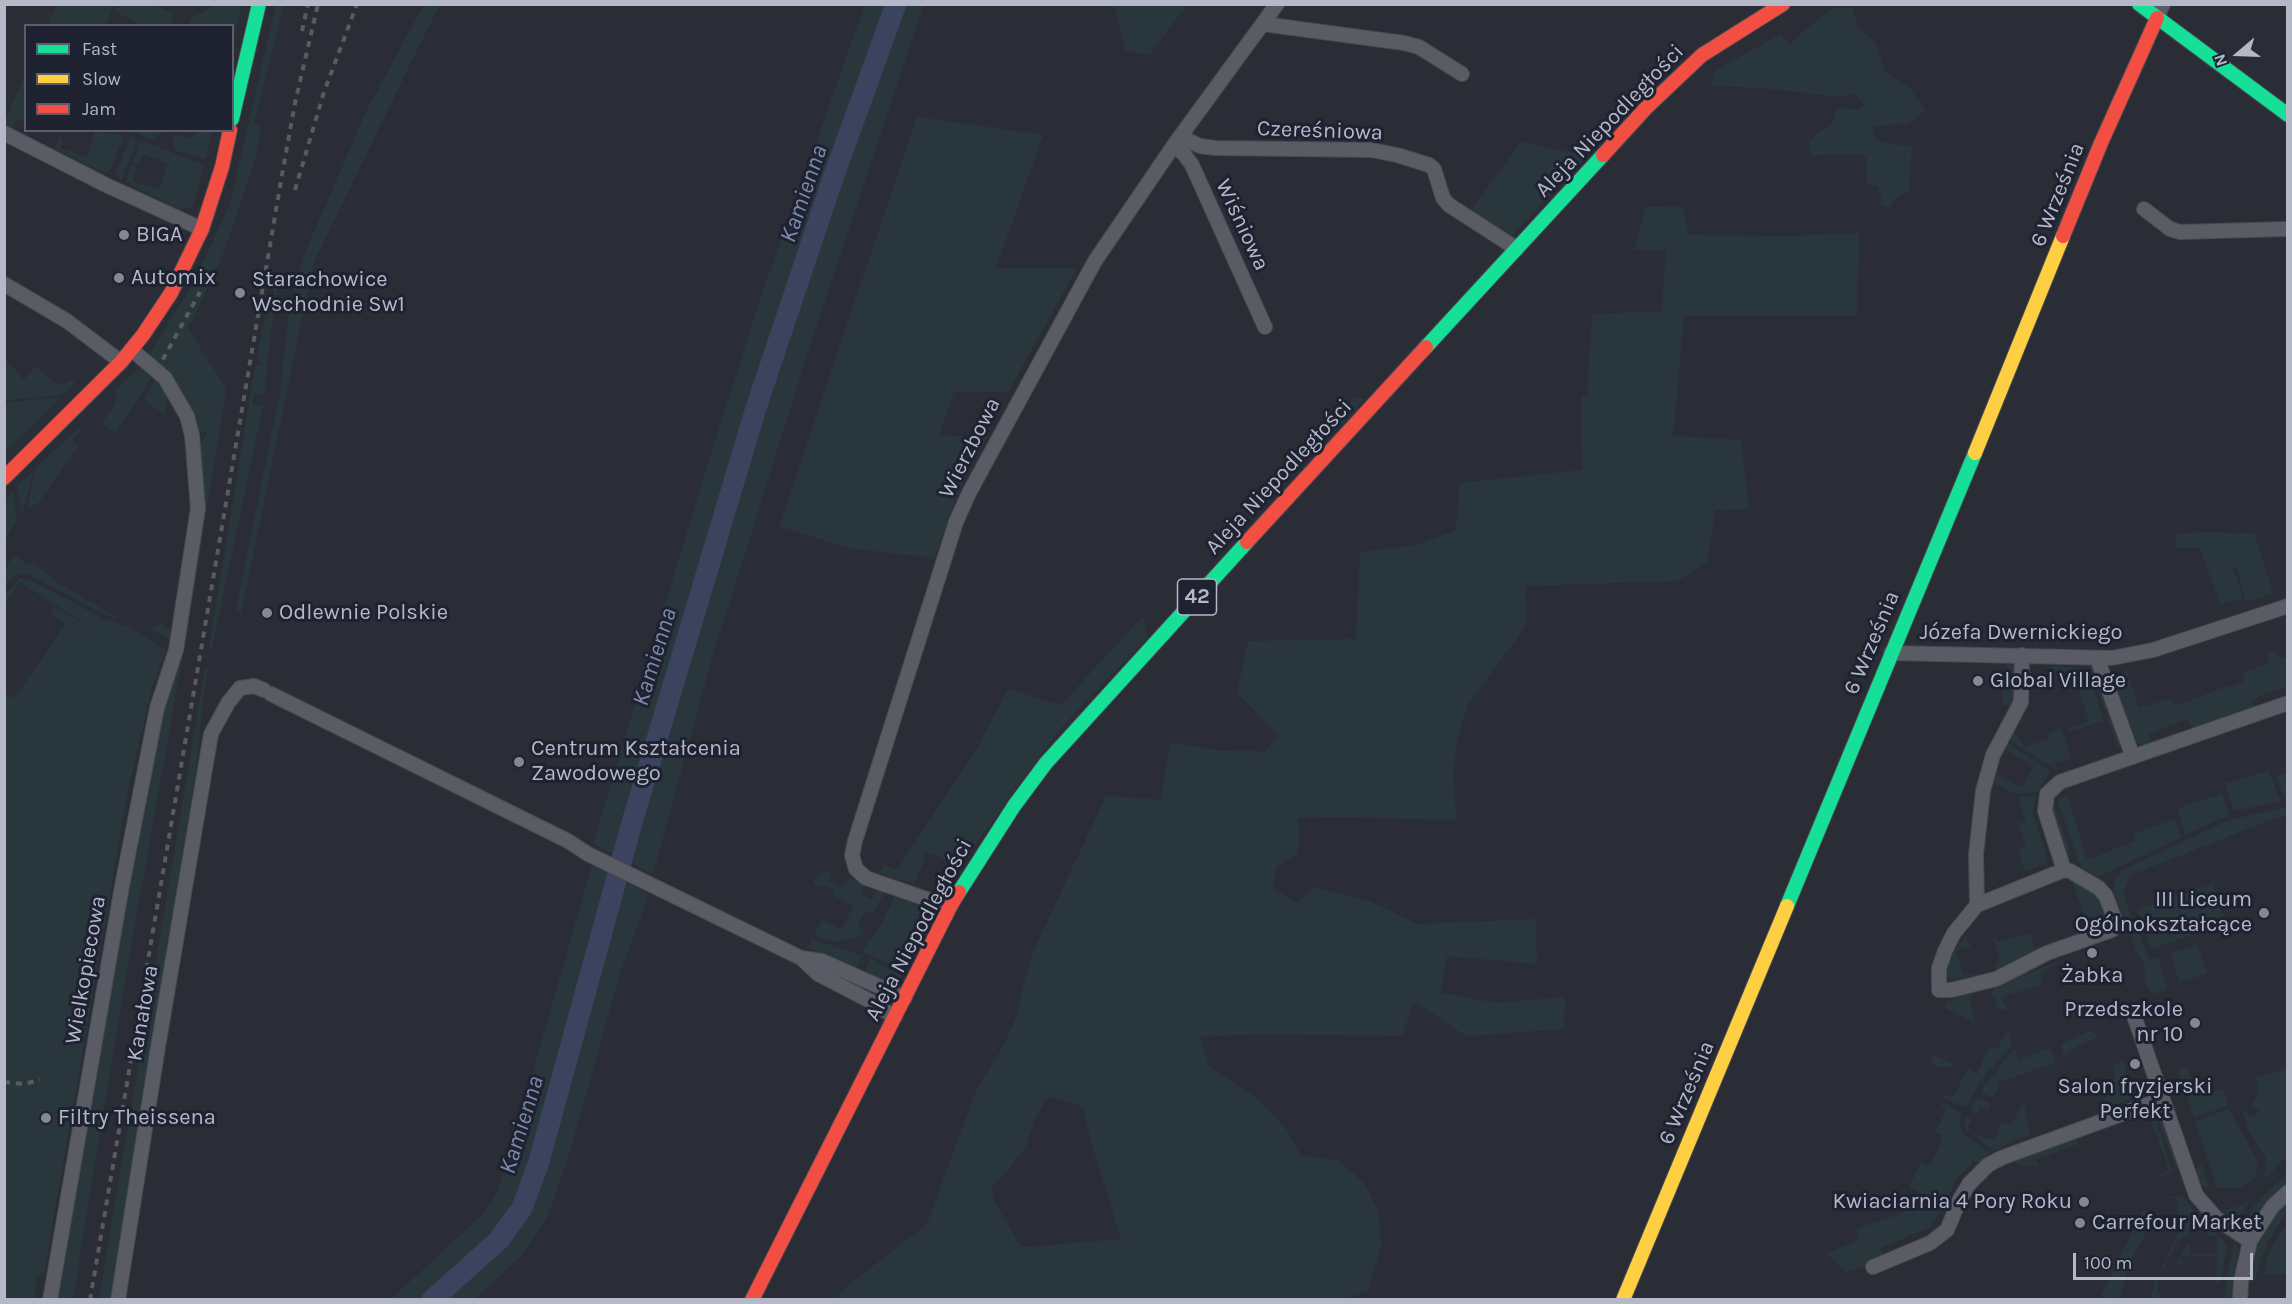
<!DOCTYPE html>
<meta charset="utf-8">
<style>
body{margin:0}
#map{position:relative;width:2292px;height:1304px;overflow:hidden;background:#2b2d36;font-family:Karla,sans-serif}
canvas{display:block}
.frame{position:absolute;inset:0;border:6px solid #b5b8c7;pointer-events:none}
.legend{position:absolute;left:24px;top:24px;width:210px;height:108px;box-sizing:border-box;background:#1e2231;border:2px solid #5a5e6d;margin:0;padding:8px 10px;list-style:none;font-size:18px;color:#b5b8c7}
.legend li{display:flex;align-items:center;gap:12px;height:30px}
.legend b{width:30px;border:2px solid #5a5e6d}
.north{position:absolute;left:2208px;top:24px;width:60px;height:60px;-webkit-text-stroke:4px #1e2231;paint-order:stroke;rotate:251deg;font-size:16px;font-weight:700;line-height:24px;text-align:center;color:#b5b8c7}
.north::after{content:'';display:block;margin:auto;width:21px;height:27px;background:#b5b8c7;clip-path:polygon(50% 0,100% 100%,50% 72%,0 100%)}
.scale{position:absolute;left:2073px;top:1253px;width:180px;height:27px;box-sizing:border-box;border:3px solid #b5b8c7;border-top:0;padding-left:8px;font-size:18px;line-height:21px;white-space:nowrap;color:#b5b8c7;-webkit-text-stroke:4px #1e2231;paint-order:stroke}
</style>
<div id="map">
<canvas width="2292" height="1304"></canvas>
<div class="frame"></div>
<ul class="legend">
<li><b style="height:8px;background:#16e098"></b>Fast</li>
<li><b style="height:8px;background:#ffcf43"></b>Slow</li>
<li><b style="height:8px;background:#f24e42"></b>Jam</li>
</ul>
<div class="north">N</div>
<div class="scale">100 m</div>
</div>
<script>
const c = document.querySelector('canvas').getContext('2d');
c.lineJoin = 'round';
function paint(path, color) { c.fillStyle = color; c.fill(path, 'evenodd'); }
const toPath = rows => new Path2D(rows.map(r => 'M' + r).join(''));
function strokePath(path, color, width, dash) { c.strokeStyle = color; c.lineWidth = width; c.lineCap = dash ? 'butt' : 'round'; c.setLineDash(dash || []); c.stroke(path); }
function write(font, color, halo, rows, align = 'center') {
  c.font = font + ' Karla,sans-serif'; c.lineWidth = 6; c.setLineDash([]); c.textBaseline = 'middle'; c.strokeStyle = halo; c.fillStyle = color; for (const [text, x, y, turn = 0] of rows) {
    c.save(); c.translate(x, y); c.rotate((+turn || 0) * Math.PI / 180); c.textAlign = isNaN(turn) ? turn : align; if (halo) c.strokeText(text, 0, 0); c.fillText(text, 0, 0); c.restore();
  }
}
paint(toPath([
 [152,4,174,14,170,25,143,25,115,12,118,5],
 [424,4,439,5,313,264,241,614,236,610,280,393,289,310,302,260,365,114],
 [57,5,57,4,114,5,105,25,48,25],
 [217,5,242,5,233,44,232,26,189,25,192,17],
 [276,5,284,5,254,122,261,128,255,160,220,262,188,329,226,388,185,647,181,647,198,451,207,432,195,430,148,356,193,284,230,204],
 [865,5,924,5,819,317,711,661,653,874,593,844,704,476,763,291],
 [1114,5,1114,4,1187,5,1149,55,1126,51],
 [1834,8,1852,8,1858,28,1875,42,1885,71,1909,87,1925,111,1908,124,1871,126,1876,141,1912,147,1909,192,1897,197,1890,208,1880,204,1881,196,1878,186,1867,185,1867,159,1860,154,1810,155,1809,142,1818,132,1831,126,1838,107,1858,110,1865,105,1855,94,1839,97,1764,88,1711,86,1715,71,1780,34,1790,45,1807,28],
 [25,75,25,123,17,119,13,128,5,123,5,115,7,116],
 [917,117,1043,135,996,268,1077,268,1008,392,954,392,939,435,987,437,958,493,934,558,848,548,779,526],
 [133,130,164,130,164,131,151,140],
 [95,131,124,136,108,174,55,149,59,137,62,138,60,148,87,157],
 [195,131,212,131,206,159,175,150,172,134,192,139],
 [131,137,137,140,121,180,115,174],
 [144,142,204,165,193,206,180,210,126,182,131,165,137,168,132,181,159,190,168,163,143,154,138,164,133,162,140,143],
 [1521,142,1583,155,1582,162,1509,239,1468,214],
 [1682,206,1689,235,1791,236,1859,233,1857,316,1684,316,1673,436,1741,440,1749,509,1715,510,1707,562,1677,581,1525,586,1527,621,1517,638,1467,706,1457,740,1453,775,1456,813,1455,820,1342,817,1299,818,1298,854,1276,867,1273,889,1298,903,1314,887,1369,901,1418,924,1536,919,1537,964,1447,956,1441,993,1497,1003,1565,997,1564,1029,1466,1036,1414,1001,1402,1036,1256,1034,1200,1037,1209,1066,1257,1098,1286,1129,1301,1156,1338,1160,1364,1183,1378,1210,1381,1246,1368,1291,1343,1300,836,1299,840,1292,927,1224,977,1088,1003,1047,1017,1015,1023,986,1034,950,1106,796,1161,800,1170,743,1223,751,1247,750,1263,753,1279,736,1237,693,1248,641,1356,639,1360,552,1418,545,1456,530,1460,483,1582,470,1581,395,1587,395,1592,314,1662,311,1666,250,1634,250,1646,207],
 [1049,1096,1083,1107,1091,1142,1121,1239,1026,1247,1020,1245,993,1199,992,1187,1005,1174,1026,1146,1037,1115],
 [279,274,281,274,274,304,264,395,254,393,252,404,263,406,212,648,209,648,254,372,257,365,261,366,261,361,257,360,264,320],
 [4,358,24,380,35,366,57,384,62,385,72,380,75,383,62,395,5,400],
 [142,366,153,375,116,433,102,423,115,404,117,397,114,391],
 [157,377,166,388,167,400,164,414,144,400],
 [61,397,8,449,5,450,5,403],
 [1355,397,1365,399,1335,432,1335,420],
 [80,427,81,429,72,442,79,446,38,503,27,509,36,467],
 [32,472,32,476,22,514,17,486],
 [13,492,17,520,5,540,5,500],
 [2207,532,2227,532,2227,534,2254,533,2273,593,2246,602,2237,568,2230,565,2234,570,2243,598,2220,604,2200,548,2176,548,2177,534],
 [14,556,21,559,26,566,34,563,58,583,120,619,104,614,27,574,15,575,5,586,5,568],
 [20,578,34,582,104,619,127,626,166,650,152,688,129,785,44,1273,36,1279,35,1299,5,1300,5,693,13,698,17,695,66,623,55,617,51,612,55,607,92,628,20,582,5,604,5,594],
 [1143,616,1148,637,1058,731,966,857,953,862,926,852,923,857,925,859,914,884,880,873,884,865,897,870,979,745,1008,689,1061,705],
 [161,624,174,633,173,641,152,630,154,626],
 [2275,651,2278,658,2287,657,2287,686,2252,699,2254,708,2192,728,2187,719,2149,734,2152,744,2146,746,2136,741,2116,688,2126,669,2139,707,2144,705,2145,707,2171,698,2173,705,2179,705,2227,686,2228,688,2240,683,2245,680,2242,673,2269,663,2266,654],
 [2006,664,2016,665,2017,696,2014,705,2002,705],
 [181,665,122,997,73,1299,56,1300,158,724,178,666],
 [2089,665,2094,667,2108,704,2105,711],
 [2051,666,2087,669,2104,721,2069,732,2068,729,2089,721,2075,678,2067,681,2064,675,2055,678],
 [205,668,209,668,204,690,197,762,170,949,148,1057,111,1299,99,1300],
 [2110,709,2121,738,2119,749,2118,749,2106,714],
 [2061,728,2071,758,2055,763,2057,770,2008,739,2012,732,2018,736,2024,747,2049,739,2048,733],
 [2006,742,2050,772,2037,792,2015,794,1993,782,1997,775,2022,788,2034,766,2006,750],
 [2268,771,2281,801,2234,811,2225,783],
 [2287,772,2287,799,2285,800,2276,776],
 [2067,794,2087,860,2135,841,2133,834,2175,819,2182,837,2098,877,2080,865,2058,801],
 [2222,794,2229,815,2185,835,2178,808],
 [2036,796,2033,814,2048,860,2045,864,2025,871,2018,850,2026,847,2018,824,2026,821,2018,797],
 [2054,804,2071,854,2068,859,2052,811],
 [2287,807,2287,815,2265,822,2131,875,2123,894,2149,960,2158,957,2166,985,2166,988,2163,991,2152,994,2145,984,2145,966,2136,950,2113,889,2117,876,2124,869,2230,820],
 [592,865,649,894,620,973,568,1158,547,1217,524,1253,475,1299,391,1299,481,1216,497,1193,515,1135],
 [825,872,831,873,828,881,842,888,849,878,865,883,861,894,872,899,877,889,883,891,884,894,873,914,865,911,857,927,864,931,863,936,836,942,814,936,822,920,842,930,853,906,833,895,834,891,822,885,820,888,812,884,817,876],
 [2071,878,2101,896,2110,918,2108,924,2090,932],
 [2213,884,2226,923,2151,949,2137,910],
 [896,894,932,907,935,916,909,968,906,967,903,971,862,951,881,925],
 [2029,933,2035,949,1996,970,1995,963,2000,960,1992,938,2000,941],
 [1966,936,1971,948,1968,947,1956,951,1964,976,1976,973,1976,975,1951,980,1947,974,1948,961],
 [812,939,841,949,863,956,855,970,808,947],
 [2197,945,2207,973,2180,982,2170,954],
 [870,959,901,975,901,979,895,983,884,983,864,974],
 [2056,962,2057,964,2039,973,2043,984,2001,997,2007,1009,1999,1011,1994,997,1991,997,1994,986,2006,982,2020,972,2030,973],
 [1973,993,1970,1003,1976,1023,1945,1008,1946,1003,1949,1000],
 [2090,1031,2095,1033,2097,1038,2078,1046,2064,1056,2061,1044],
 [2006,1033,2010,1033,2012,1044,1981,1080,1966,1107,1943,1098,1944,1094,1952,1097,1956,1092,1968,1069,1977,1073,1989,1048,1997,1049],
 [2051,1048,2056,1062,1997,1083,1998,1090,1993,1097,1980,1092,2013,1050,2015,1050,2019,1060],
 [1933,1055,1953,1064,1951,1068,1945,1066,1942,1068,1930,1063],
 [2123,1061,2126,1071,2124,1079,2131,1099,2100,1110,2116,1076,2112,1065],
 [2187,1067,2197,1096,2223,1089,2228,1105,2194,1118,2178,1070],
 [2287,1068,2287,1158,2282,1160,2267,1178,2264,1176,2266,1158,2249,1132,2243,1114,2244,1111,2254,1118,2259,1111,2252,1104,2256,1098,2255,1096,2259,1094,2256,1078],
 [1977,1098,1991,1104,1988,1110,1980,1107,1977,1114,1971,1111],
 [1944,1104,1961,1113,1960,1126,1965,1135,1989,1153,1980,1162,1973,1161,1956,1180,1944,1204,1909,1187,1921,1163,1929,1167,1940,1146,1942,1136,1935,1132,1947,1109,1940,1105],
 [2024,1104,2030,1135,2019,1138,1994,1151,1965,1128,1964,1121,1966,1116,1972,1120,1968,1127,1970,1131,1989,1140,1996,1137,2002,1122,2008,1124,2015,1119,2021,1106],
 [2229,1109,2257,1161,2256,1174,2254,1179,2239,1188,2217,1188,2195,1121],
 [2152,1110,2173,1172,2159,1178,2159,1175,2168,1172,2169,1170,2151,1120,2147,1119,2145,1111],
 [2158,1112,2161,1116,2178,1162,2177,1172,2156,1113],
 [2076,1139,2078,1144,2036,1160,2038,1167,2017,1164,2016,1161],
 [2202,1165,2209,1188,2201,1186,2193,1169],
 [2287,1174,2287,1184,2270,1200,2251,1223,2243,1225,2256,1203],
 [2178,1195,2183,1196,2202,1222,2223,1239,2227,1247,2220,1283,2216,1283,2217,1256,2181,1256,2181,1265,2177,1263,2187,1245,2190,1245,2190,1254,2217,1254,2217,1236,2207,1236,2206,1227,2189,1227,2188,1236,2179,1239,2158,1280,2158,1290,2162,1299,2150,1299,2154,1285,2178,1234,2180,1221,2176,1198,2167,1199],
 [1921,1200,1942,1210,1937,1218,1930,1227,1880,1248,1884,1259,1845,1272,1827,1253,1859,1240,1856,1229,1900,1214,1918,1205],
 [2287,1202,2287,1212,2269,1239,2259,1265,2256,1279,2251,1285,2250,1268,2260,1238,2278,1210],
 [2248,1203,2236,1220,2224,1211],
 [2143,1210,2147,1210,2149,1226,2128,1266,2118,1261],
 [2287,1223,2287,1274,2265,1275,2266,1262,2270,1251],
 [2234,1241,2239,1250,2232,1299,2225,1299,2226,1287],
 [2116,1266,2127,1271,2127,1273,2119,1299,2107,1299,2101,1296]
]), '#29373d');
strokePath(toPath([
 [432,1300,499,1240,522,1208,538,1165,633,819,756,408,832,181,896,4]
]), '#3b435f', 21);
const street = toPath([
 [2157,18,2163,4],
 [1263,24,1404,43,1419,47,1462,74],
 [4,133,106,185,202,229],
 [1181,137,1200,146,1215,148,1371,150,1397,155,1429,165,1434,169,1443,198,1449,205,1517,249],
 [1174,145,1184,154,1192,165,1265,327],
 [2144,209,2170,229,2180,232,2288,229],
 [4,284,67,321,121,362],
 [1891,653,2112,658,2153,650,2288,606],
 [2097,658,2133,757],
 [271,694,568,841,588,854,801,958,822,961,905,998],
 [2064,870,2070,871,2099,888,2106,896,2116,923,2112,930,2047,953,1996,979,1951,990,1939,990,1939,968,1945,951,1954,933,1977,905,2064,870,2045,811,2047,794,2060,782,2288,703],
 [1977,905,1976,855,1983,791,1993,755,2021,702,2022,655],
 [950,907,866,878,856,869,852,855,855,841,956,522,969,493,1095,261,1174,145,1277,4],
 [801,958,818,974,870,1001,895,1017],
 [2133,1013,2196,1195,2217,1219,2250,1241],
 [1873,1267,1930,1243,1947,1230,1960,1199,1969,1184,1988,1165,2001,1158,2163,1099],
 [50,1300,122,886,157,708,176,650,198,508,192,435,187,416,165,378,132,350],
 [118,1300,157,1053,211,734,228,703,240,688,254,686,264,690],
 [2240,1300,2241,1282,2250,1241,2272,1207,2288,1192]
]);
const fast = toPath([
 [2139,4,2288,115],
 [232,119,259,4],
 [1426,347,1603,155],
 [959,892,1014,806,1046,763,1247,542],
 [1787,906,1975,453]
]);
const slow = toPath([
 [1975,453,2063,236],
 [1623,1300,1787,906]
]);
const jam = toPath([
 [1603,155,1646,108,1702,55,1783,4],
 [2063,236,2101,143,2157,18],
 [4,478,121,362,143,335,171,293,202,229,222,167,230,130],
 [1247,542,1426,347],
 [752,1300,950,907,959,892]
]);
strokePath(street, '#484a51', 16);
strokePath(fast, '#484a51', 16);
strokePath(slow, '#484a51', 16);
strokePath(jam, '#484a51', 16);
strokePath(street, '#5a5c65', 14);
strokePath(fast, '#16e098', 14);
strokePath(slow, '#ffcf43', 14);
strokePath(jam, '#f24e42', 14);
strokePath(toPath([
 [302,31,308,4],
 [295,190,324,92,357,4],
 [157,370,200,292],
 [4,1082,24,1084,40,1080],
 [90,1300,282,175,295,103,318,4]
]), '#595a62', 4, [6, 6]);
for (const [x, y, r, color] of [
 [124,235,6,"#858794"],
 [119,278,6,"#858794"],
 [240,293,6,"#858794"],
 [267,613,6,"#858794"],
 [1978,681,6,"#858794"],
 [519,762,6,"#858794"],
 [2264,913,6,"#858794"],
 [2092,953,6,"#858794"],
 [2195,1023,6,"#858794"],
 [2135,1064,6,"#858794"],
 [46,1118,6,"#858794"],
 [2084,1202,6,"#858794"],
 [2080,1223,6,"#858794"]
]) { const dot = new Path2D(); dot.arc(x, y, r, 0, 2 * Math.PI); c.fillStyle = color; c.fill(dot); strokePath(dot, '#1e2231', 2); }
for (const [x, y, w] of [
 [1197,597,39]
]) { const box = new Path2D(); box.roundRect(x - w / 2, y - 18, w, 36, 4.5); c.fillStyle = '#1e2231'; c.fill(box); strokePath(box, '#b5b8c7', 1.5); }
write('bold 21px', '#b5b8c7', null, [
 ["42",1197,597]
]);
write('22px', '#b5b8c7', '#1e2231', [
 ["Aleja Niepodległości",1610,121,-46],
 ["Czereśniowa",1320,131,2],
 ["6 Września",2058,195,-68],
 ["Wiśniowa",1242,225,65],
 ["Wierzbowa",970,448,-63],
 ["Aleja Niepodległości",1279,477,-47],
 ["Józefa Dwernickiego",2021,633],
 ["6 Września",1872,643,-67],
 ["Aleja Niepodległości",919,930,-62],
 ["Wielkopiecowa",86,970,-80],
 ["Kanałowa",143,1013,-80],
 ["6 Września",1687,1093,-67]
]);
write('22px', '#b5b8c7', '#1e2231', [
 ["BIGA",136,235],
 ["Automix",131,278],
 ["Starachowice",252,280],
 ["Wschodnie Sw1",252,305],
 ["Odlewnie Polskie",279,613],
 ["Global Village",1990,681],
 ["Centrum Kształcenia",531,749],
 ["Zawodowego",531,774],
 ["III Liceum",2252,900,"right"],
 ["Ogólnokształcące",2252,925,"right"],
 ["Żabka",2092,976,"center"],
 ["Przedszkole",2183,1010,"right"],
 ["nr 10",2183,1035,"right"],
 ["Salon fryzjerski",2135,1087,"center"],
 ["Perfekt",2135,1112,"center"],
 ["Filtry Theissena",58,1118],
 ["Kwiaciarnia 4 Pory Roku",2072,1202,"right"],
 ["Carrefour Market",2092,1223]
], 'left');
write('italic 24px', '#7f89ac', '#1e2231', [
 ["Kamienna",804,194,-71],
 ["Kamienna",655,657,-73],
 ["Kamienna",522,1125,-73]
]);
</script>
